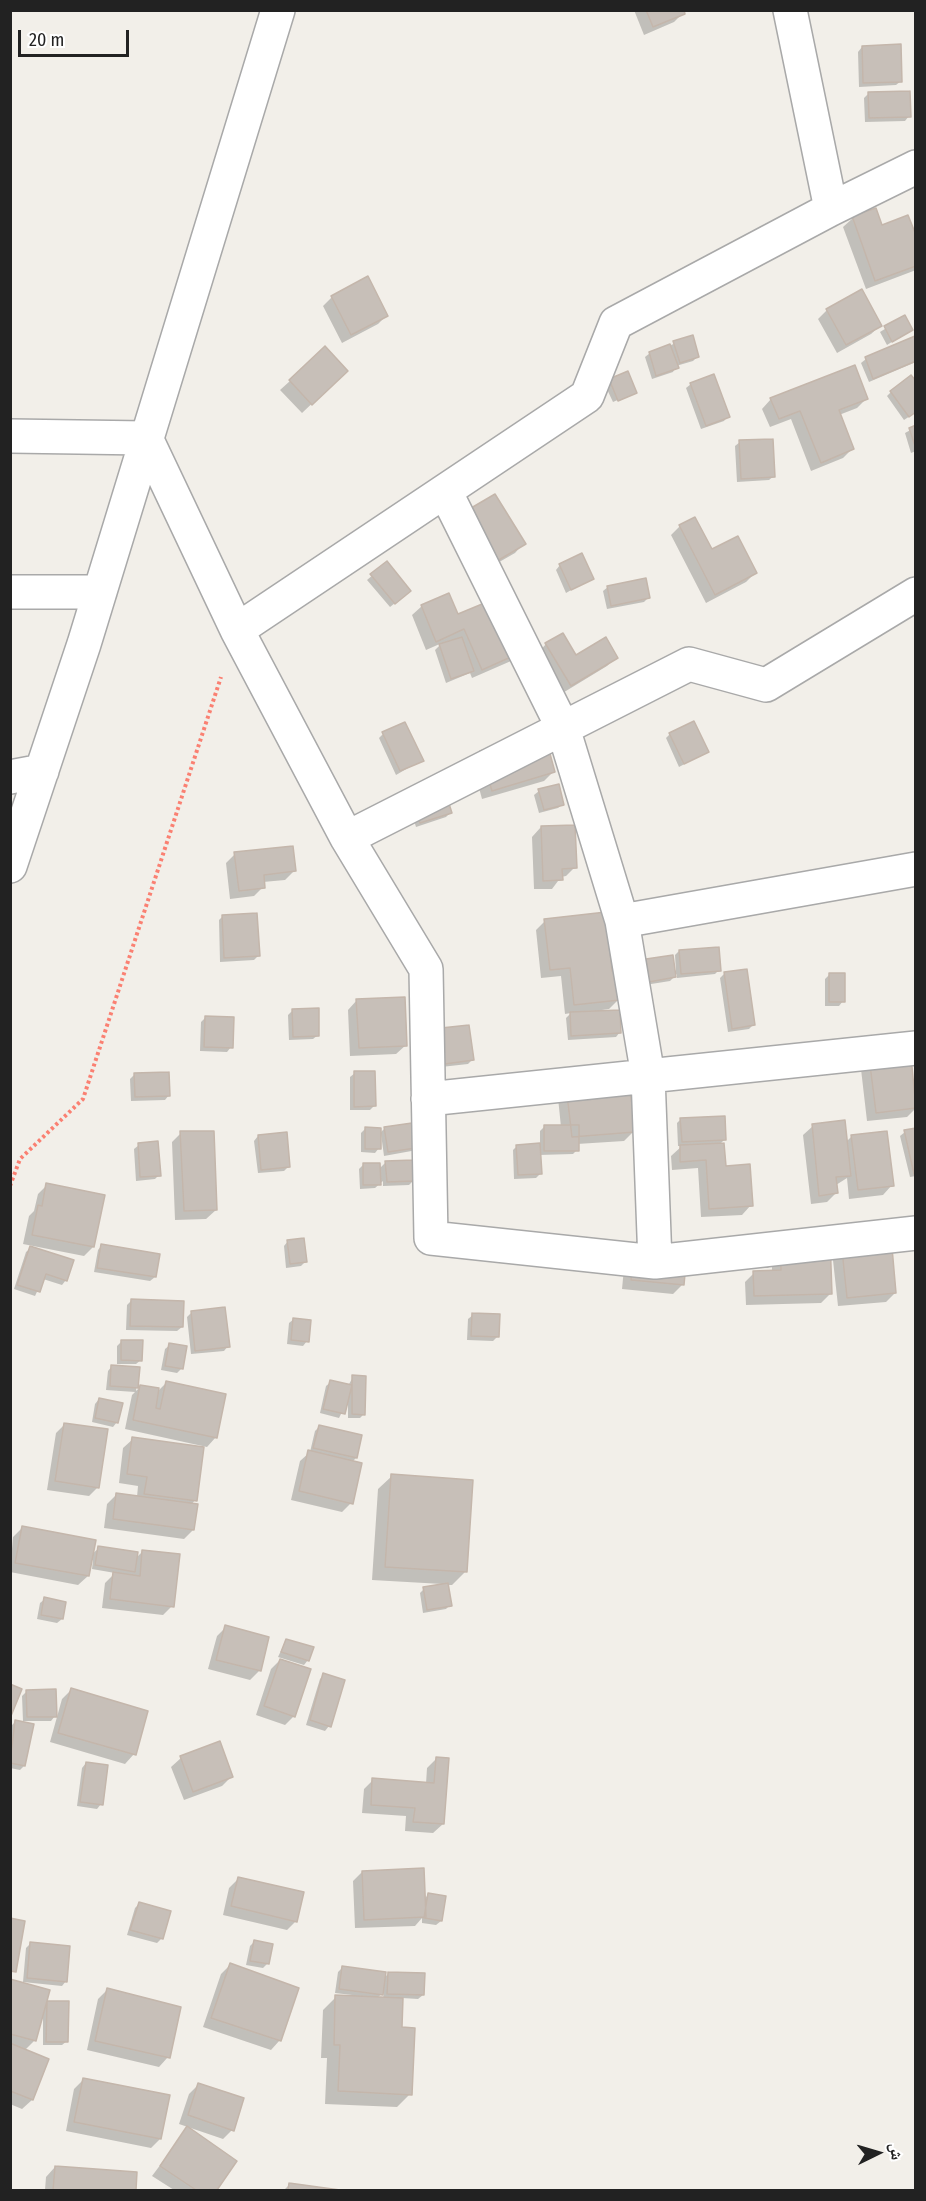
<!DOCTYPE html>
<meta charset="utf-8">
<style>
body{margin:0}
#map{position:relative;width:926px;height:2201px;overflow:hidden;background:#f2efe9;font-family:"Fira Sans Condensed","Noto Naskh Arabic",sans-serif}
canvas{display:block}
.frame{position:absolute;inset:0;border:12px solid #222;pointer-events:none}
.north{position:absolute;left:848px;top:2123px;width:60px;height:60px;-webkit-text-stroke:4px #fff;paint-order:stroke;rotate:85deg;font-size:16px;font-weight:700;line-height:24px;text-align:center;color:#222}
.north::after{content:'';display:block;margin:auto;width:21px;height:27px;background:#222;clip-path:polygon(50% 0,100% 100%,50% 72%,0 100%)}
.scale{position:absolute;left:18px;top:30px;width:111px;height:27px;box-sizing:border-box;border:3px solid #222;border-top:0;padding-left:8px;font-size:18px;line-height:21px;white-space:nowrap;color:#222;-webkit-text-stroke:4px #fff;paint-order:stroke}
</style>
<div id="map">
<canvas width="926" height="2201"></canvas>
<div class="frame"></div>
<div class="north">ش</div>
<div class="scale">20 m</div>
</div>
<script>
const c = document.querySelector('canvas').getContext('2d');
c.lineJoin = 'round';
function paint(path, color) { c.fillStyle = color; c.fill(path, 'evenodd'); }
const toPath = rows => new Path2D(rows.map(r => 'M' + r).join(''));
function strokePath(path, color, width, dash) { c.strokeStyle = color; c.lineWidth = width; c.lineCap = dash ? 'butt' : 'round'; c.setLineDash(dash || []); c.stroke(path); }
paint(toPath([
 [634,10,682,10,683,13,674,22,644,35],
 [862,47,901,81,896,85,859,87,858,52],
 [869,93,909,116,905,121,865,122,864,98],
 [853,218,916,240,916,270,866,289,843,227],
 [332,297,387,315,378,324,342,343,323,306],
 [827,310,881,325,871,334,837,353,818,319],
 [904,317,911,330,887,345,880,332],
 [692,337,698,356,693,361,676,366,673,372,652,379,645,357,650,353],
 [914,338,916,362,869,382,861,363,866,359],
 [337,380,302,413,280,390,290,381],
 [610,381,636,392,613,402,605,385],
 [691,384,728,416,724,421,701,429,686,388],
 [891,392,916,412,904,420,887,396],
 [771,399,866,399,857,408,839,415,852,449,843,458,811,471,791,419,770,427,762,409],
 [916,427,916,451,911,453,905,433],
 [740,442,774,476,769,480,737,482,735,446],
 [458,522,524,543,515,553,487,569],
 [680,526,711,551,755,573,746,582,706,603,671,535],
 [387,563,405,595,390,607,367,580],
 [560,565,592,578,566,593,556,570],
 [608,587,648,598,644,602,607,609,603,591],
 [498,599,511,661,472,678,470,673,446,683,435,650,442,643,426,650,412,615,422,606,457,616],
 [546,644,575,657,616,657,607,666,561,694,537,654],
 [383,734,422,760,396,775,379,738],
 [670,734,707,752,679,767,666,738],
 [472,762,553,772,544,781,482,799],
 [539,791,563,804,558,808,539,813,534,795],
 [407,798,450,813,446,817,416,827],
 [541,827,575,867,566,876,561,877,552,889,534,889,532,837],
 [235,854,294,871,285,880,263,882,263,887,254,896,230,899,226,863],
 [223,916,258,956,254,960,220,962,219,920],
 [545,921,611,973,618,1000,609,1009,602,1010,620,1032,616,1037,568,1040,566,1018,571,1013,565,1014,561,976,541,978,536,930],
 [679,951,719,970,715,974,677,978,677,974,670,981,645,985,642,965,647,960,676,971,675,955],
 [725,973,753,1025,749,1029,728,1032,720,978],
 [830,974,843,1001,839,1006,825,1006,825,979],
 [357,1000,406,1045,396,1054,350,1056,348,1010],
 [293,1010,318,1035,313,1039,289,1040,288,1015],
 [206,1017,231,1047,227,1052,200,1051,201,1022],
 [437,1034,472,1060,468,1064,441,1067],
 [908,1038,916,1108,907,1117,867,1121,859,1052],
 [355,1073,374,1106,370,1110,350,1110,350,1077],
 [134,1075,169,1095,165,1100,131,1101,130,1079],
 [557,1088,633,1132,624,1141,577,1144,577,1150,573,1154,539,1155,540,1174,536,1178,514,1179,513,1150,517,1146,540,1144,540,1131,544,1127,561,1127],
 [681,1119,725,1139,720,1144,724,1167,751,1205,742,1215,701,1217,698,1168,672,1170,671,1156,682,1146,678,1146,677,1123],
 [813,1126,846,1142,852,1136,892,1185,883,1195,849,1199,847,1178,836,1185,836,1193,827,1202,811,1204,803,1135],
 [385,1128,417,1150,384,1156,381,1134,379,1148,375,1153,361,1152,361,1133,365,1129,379,1134],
 [916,1129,916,1176,910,1177,900,1136,905,1132],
 [181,1133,216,1210,206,1219,175,1220,172,1142],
 [258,1136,289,1166,284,1171,258,1173,254,1141],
 [139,1145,159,1175,155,1179,136,1181,134,1149],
 [386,1162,413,1181,409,1185,383,1186,383,1181,375,1188,360,1189,359,1169,363,1165,379,1169],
 [47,1185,93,1247,84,1256,23,1244,29,1216,34,1211,38,1194],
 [288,1241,305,1262,301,1266,286,1268,284,1246],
 [751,1242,830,1294,821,1303,746,1305,745,1282,754,1273,772,1272,772,1264,768,1268,748,1268,747,1246],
 [841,1242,895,1293,886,1302,838,1306,832,1251],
 [102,1245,155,1277,150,1281,94,1272,98,1250],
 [31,1248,66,1280,62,1285,43,1279,35,1296,14,1289,26,1252],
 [625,1258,682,1285,673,1294,622,1289],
 [131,1301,182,1327,177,1331,126,1330,127,1305],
 [192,1312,228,1346,224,1351,191,1354,187,1317],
 [473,1315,498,1336,493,1341,467,1340,468,1319],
 [294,1319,307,1341,303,1346,287,1344,289,1323],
 [122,1341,141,1360,136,1364,117,1364,117,1346],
 [170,1345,182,1368,177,1373,161,1370,165,1349],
 [112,1366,138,1369,136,1391,141,1386,159,1390,166,1383,216,1437,207,1447,125,1429,132,1395,135,1392,106,1390,108,1371],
 [353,1377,364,1414,360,1418,348,1418,348,1400,339,1418,320,1413,326,1386,331,1382,348,1386],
 [99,1399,117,1422,113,1427,92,1422,95,1404],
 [65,1424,98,1487,89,1496,47,1490,56,1433],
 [319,1427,356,1458,352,1462,351,1503,342,1512,291,1500,300,1461,310,1452,315,1431],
 [133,1439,195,1500,191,1505,193,1530,184,1539,104,1528,107,1504,116,1495,137,1497,138,1486,119,1483,123,1448],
 [392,1476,465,1572,452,1585,447,1585,450,1605,446,1609,423,1613,420,1593,424,1589,442,1584,372,1580,378,1489],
 [22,1528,91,1555,99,1548,136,1558,143,1551,172,1606,163,1615,102,1608,105,1583,115,1573,92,1569,93,1560,91,1559,88,1576,78,1585,10,1572,13,1537],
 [45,1599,62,1619,57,1623,37,1619,40,1603],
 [226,1627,268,1638,259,1671,250,1680,208,1669,217,1636],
 [286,1640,308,1660,304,1665,278,1657],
 [280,1660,294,1716,285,1725,256,1715,271,1669],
 [324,1675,329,1726,325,1731,306,1725,320,1679],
 [71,1690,134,1754,125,1764,50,1742,62,1699],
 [27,1691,55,1716,51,1721,23,1721,22,1696],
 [15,1722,24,1766,20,1770,10,1768,10,1727],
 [181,1758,231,1777,222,1786,184,1800,171,1767],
 [436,1759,443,1824,433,1833,405,1831,406,1816,362,1813,364,1789,373,1780,426,1784,427,1768],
 [86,1763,101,1804,97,1809,77,1806,82,1768],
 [362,1872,423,1900,428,1895,441,1921,436,1925,422,1923,422,1918,415,1926,355,1928,353,1881],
 [238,1879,296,1921,287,1930,223,1915,229,1888],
 [139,1904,162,1938,157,1943,127,1935,135,1908],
 [254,1942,267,1964,263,1968,246,1965,250,1946],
 [30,1944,66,1981,62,1986,23,1982,26,1948],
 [230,1965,280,2040,271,2050,203,2027,221,1974],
 [343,1967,384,1978,389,1973,423,1995,418,1999,402,1998,401,2028,410,2094,397,2107,325,2104,327,2058,321,2058,323,2010,336,1997,351,1997,352,1995,335,1993,338,1972],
 [384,1992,383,1999,377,1998],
 [10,1980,45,2002,67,2003,67,2041,62,2045,43,2045,43,2014,35,2040,25,2050,47,2059,32,2100,22,2109,10,2104],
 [107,1990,168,2057,159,2067,87,2050,98,1999],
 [84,2079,160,2139,151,2148,66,2131,74,2089],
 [198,2085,232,2130,223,2139,179,2124,189,2094],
 [188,2128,235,2162,215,2190,174,2190,152,2176],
 [55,2167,136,2173,134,2190,45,2190,46,2177],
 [290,2184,330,2190,284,2190]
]), '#0003');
const building = toPath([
 [646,10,684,10,685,14,653,27,646,10],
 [901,44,902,82,863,83,862,46,901,44],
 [910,91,911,117,869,118,868,92,910,91],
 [876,208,882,225,908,215,916,235,916,266,875,281,852,216,876,208],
 [368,276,388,316,351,335,331,296,368,276],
 [862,289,882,326,846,345,826,309,862,289],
 [905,315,913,330,892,342,884,326,905,315],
 [693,335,699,357,680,363,673,341,693,335],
 [915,336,916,361,873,379,865,357,915,336],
 [670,344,679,368,656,376,649,352,670,344],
 [325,346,348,371,312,405,289,380,325,346],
 [855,365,868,399,839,410,854,449,821,463,800,411,779,419,770,398,855,365],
 [628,371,637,393,618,401,609,379,628,371],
 [714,374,730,417,706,426,690,383,714,374],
 [911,375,916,381,916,412,909,417,890,391,911,375],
 [916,425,916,449,909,428,916,425],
 [773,439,775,477,741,479,739,440,773,439],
 [495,494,526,544,497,561,466,511,495,494],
 [695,517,712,549,738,536,757,573,715,595,679,525,695,517],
 [582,553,594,579,571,590,559,564,582,553],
 [387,561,411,591,395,604,370,574,387,561],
 [646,578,650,598,611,606,607,586,646,578],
 [449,593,458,614,499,597,522,652,482,670,464,629,436,642,421,605,449,593],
 [563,633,576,655,606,637,618,658,571,686,545,643,563,633],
 [462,637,474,671,451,679,439,644,462,637],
 [694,721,709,752,684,764,669,733,694,721],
 [405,722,424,761,400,771,382,732,405,722],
 [544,732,555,772,492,791,480,751,544,732],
 [442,782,452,813,420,823,410,792,442,782],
 [559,784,564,805,544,810,538,789,559,784],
 [575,825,577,868,562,869,563,880,543,881,541,826,575,825],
 [293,846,296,871,264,875,265,888,239,891,234,852,293,846],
 [606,912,612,971,617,971,620,1000,574,1005,570,968,550,970,544,919,606,912],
 [257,913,260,956,224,958,222,915,257,913],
 [719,947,721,971,681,974,679,950,719,947],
 [673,955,676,977,649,982,646,959,673,955],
 [747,969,755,1025,732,1029,724,972,747,969],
 [829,973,845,973,845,1002,829,1002,829,973],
 [405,997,407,1046,359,1048,356,999,405,997],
 [319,1008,319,1036,293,1037,292,1009,319,1008],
 [620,1010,621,1033,571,1036,570,1012,620,1010],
 [205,1016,234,1017,233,1048,204,1047,205,1016],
 [469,1025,474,1060,445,1064,441,1028,469,1025],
 [909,1036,916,1108,876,1113,867,1041,909,1036],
 [628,1070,635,1132,572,1137,565,1078,628,1070],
 [354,1071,375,1071,376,1106,354,1107,354,1071],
 [169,1072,170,1096,135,1097,134,1073,169,1072],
 [725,1116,726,1140,682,1142,680,1118,725,1116],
 [845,1120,851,1176,836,1177,838,1193,819,1196,812,1124,845,1120],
 [419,1122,423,1147,388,1152,384,1127,419,1122],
 [544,1125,579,1125,579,1151,544,1151,544,1125],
 [365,1127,381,1128,381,1149,365,1149,365,1127],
 [916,1128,916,1173,914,1174,904,1130,916,1128],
 [180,1131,214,1131,217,1210,184,1211,180,1131],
 [887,1131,894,1186,858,1190,851,1135,887,1131],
 [287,1132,290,1167,261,1170,258,1135,287,1132],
 [158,1141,161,1176,140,1177,138,1143,158,1141],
 [540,1143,542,1174,518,1175,516,1145,540,1143],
 [724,1143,726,1166,750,1164,753,1206,709,1209,706,1160,680,1162,680,1145,724,1143],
 [414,1160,415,1181,387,1182,385,1161,414,1160],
 [363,1163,380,1163,381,1185,363,1185,363,1163],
 [46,1183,105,1195,94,1247,32,1235,38,1205,42,1206,46,1183],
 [891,1236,896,1293,847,1298,841,1241,891,1236],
 [304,1238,307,1262,290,1264,287,1240,304,1238],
 [830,1238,832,1294,754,1296,753,1271,781,1270,780,1240,830,1238],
 [101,1244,160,1254,156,1277,97,1268,101,1244],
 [30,1246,74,1260,67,1281,46,1274,40,1292,17,1285,30,1246],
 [633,1247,687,1252,684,1285,631,1280,633,1247],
 [131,1299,184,1301,183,1327,130,1326,131,1299],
 [225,1307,230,1347,195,1351,191,1311,225,1307],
 [472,1313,500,1314,499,1337,471,1336,472,1313],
 [293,1318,311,1320,309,1342,291,1340,293,1318],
 [121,1340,143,1340,142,1361,121,1360,121,1340],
 [169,1343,187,1346,183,1369,165,1366,169,1343],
 [111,1365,140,1367,138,1388,110,1386,111,1365],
 [352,1375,366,1376,365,1415,352,1414,352,1375],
 [330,1380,352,1385,345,1414,323,1409,330,1380],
 [166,1381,226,1394,217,1438,133,1420,140,1385,159,1388,156,1408,160,1409,166,1381],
 [99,1398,123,1403,118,1423,95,1418,99,1398],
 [64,1423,108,1429,99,1488,55,1481,64,1423],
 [319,1425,362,1435,357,1458,313,1448,319,1425],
 [132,1437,204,1447,197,1501,144,1494,147,1477,127,1474,132,1437],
 [308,1450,362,1463,353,1504,299,1491,308,1450],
 [391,1474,473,1480,467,1572,385,1567,391,1474],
 [116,1493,198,1504,194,1530,113,1519,116,1493],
 [22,1526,96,1540,89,1576,15,1563,22,1526],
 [98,1546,138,1552,135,1572,95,1565,98,1546],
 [142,1550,180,1554,174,1607,110,1599,113,1572,140,1576,142,1550],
 [448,1583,452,1606,427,1610,423,1587,448,1583],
 [44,1597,66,1602,63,1619,41,1615,44,1597],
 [225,1625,269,1637,261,1671,216,1660,225,1625],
 [286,1639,314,1647,309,1661,281,1652,286,1639],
 [280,1659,311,1669,295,1717,264,1706,280,1659],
 [323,1673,345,1680,331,1727,310,1720,323,1673],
 [10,1684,22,1689,11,1716,10,1716,10,1684],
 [71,1688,148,1711,136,1755,58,1733,71,1688],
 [56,1689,57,1717,27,1717,26,1690,56,1689],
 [15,1720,34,1724,25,1766,10,1763,15,1720],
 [220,1741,233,1777,193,1792,180,1756,220,1741],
 [436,1757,449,1758,444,1824,413,1822,415,1808,371,1805,372,1778,434,1783,436,1757],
 [86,1762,108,1765,103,1805,80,1802,86,1762],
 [424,1868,426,1917,364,1920,362,1871,424,1868],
 [238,1877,304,1892,297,1922,231,1906,238,1877],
 [428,1893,446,1896,442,1921,424,1918,428,1893],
 [139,1902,171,1911,163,1939,130,1930,139,1902],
 [10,1918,25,1921,16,1972,10,1971,10,1918],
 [254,1940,273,1944,269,1964,250,1961,254,1940],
 [30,1942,70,1946,67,1982,27,1978,30,1942],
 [230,1963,299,1988,281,2041,211,2018,230,1963],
 [342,1966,386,1972,383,1995,339,1989,342,1966],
 [388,1972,425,1973,424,1995,387,1994,388,1972],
 [10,1979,50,1990,36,2041,10,2034,10,1979],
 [107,1988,181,2007,170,2058,95,2041,107,1988],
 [335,1995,403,1998,402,2027,415,2028,412,2095,338,2091,340,2045,334,2045,335,1995],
 [47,2001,69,2001,68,2042,46,2042,47,2001],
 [10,2043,49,2059,33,2100,10,2091,10,2043],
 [83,2078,170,2095,161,2139,74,2122,83,2078],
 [198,2083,244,2098,234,2131,188,2115,198,2083],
 [187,2126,237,2161,217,2190,196,2190,160,2166,187,2126],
 [55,2166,137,2172,136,2190,53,2190,55,2166],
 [289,2183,340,2190,288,2190,289,2183]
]);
paint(building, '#c7bfb8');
strokePath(building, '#c4b6ab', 1.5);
const minor = toPath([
 [790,10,831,209],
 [10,436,146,438,237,630,347,838,426,969,431,1238,655,1262,916,1233],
 [445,491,563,728,622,921,648,1076,655,1262],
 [10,592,100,592],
 [237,630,587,396,616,323,831,209,916,167],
 [10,777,42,771],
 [347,838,689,664,766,685,916,594],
 [10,866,84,644,278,10],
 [622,921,916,869],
 [428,1099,916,1048]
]);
strokePath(minor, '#a9a9a9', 36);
strokePath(toPath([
 [10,1186,20,1159,83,1099,221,677]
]), '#fa8072', 4, [3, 3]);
strokePath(minor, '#fff', 33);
</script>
